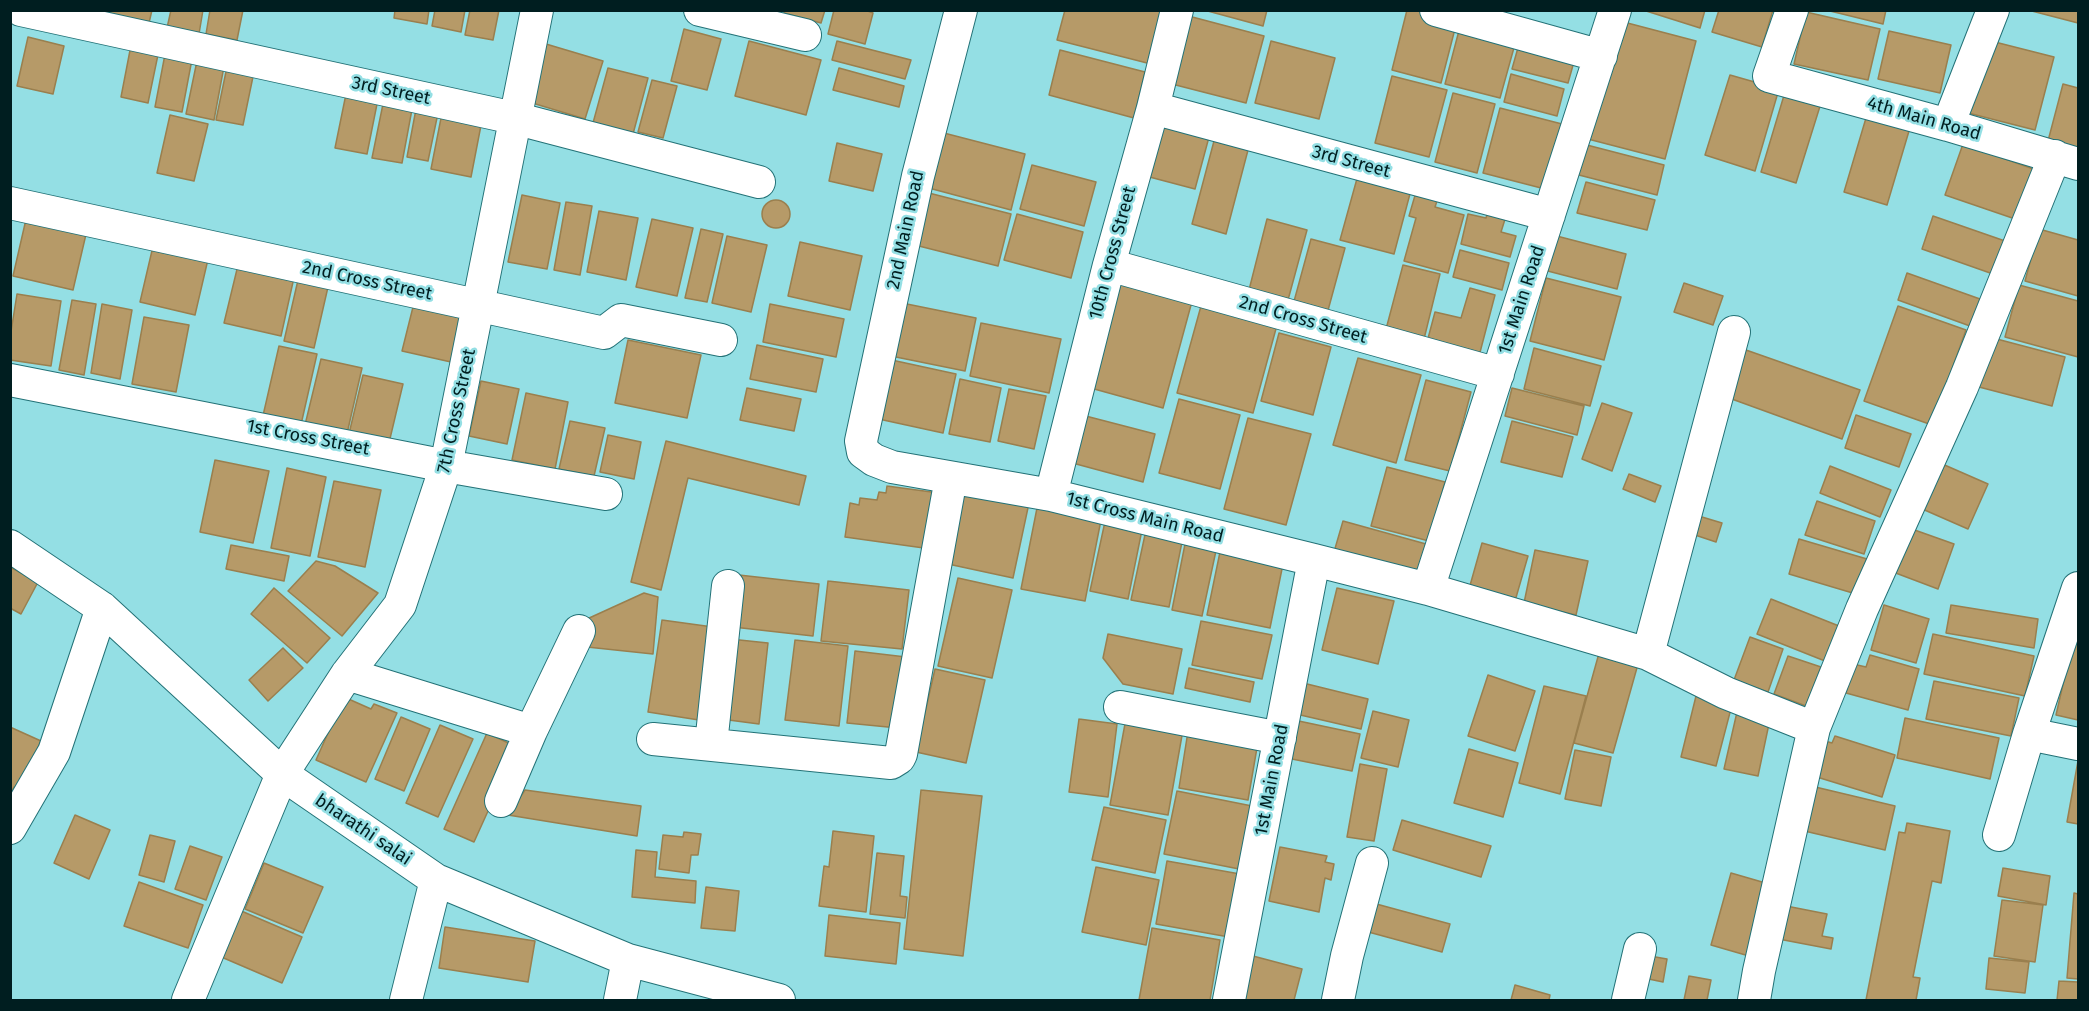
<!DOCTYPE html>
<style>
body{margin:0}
#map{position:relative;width:2089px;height:1011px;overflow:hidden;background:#94dfe4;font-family:"Fira Sans",sans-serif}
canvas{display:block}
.frame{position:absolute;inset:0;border:12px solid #001e20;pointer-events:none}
</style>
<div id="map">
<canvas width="2089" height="1011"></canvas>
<div class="frame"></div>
</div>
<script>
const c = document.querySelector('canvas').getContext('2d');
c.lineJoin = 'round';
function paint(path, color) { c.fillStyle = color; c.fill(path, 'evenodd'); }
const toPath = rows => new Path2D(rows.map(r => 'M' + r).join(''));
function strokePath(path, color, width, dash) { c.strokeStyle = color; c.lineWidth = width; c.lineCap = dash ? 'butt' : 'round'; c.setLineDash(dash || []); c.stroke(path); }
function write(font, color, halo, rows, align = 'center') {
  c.font = font + ' "Fira Sans",sans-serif'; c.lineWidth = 5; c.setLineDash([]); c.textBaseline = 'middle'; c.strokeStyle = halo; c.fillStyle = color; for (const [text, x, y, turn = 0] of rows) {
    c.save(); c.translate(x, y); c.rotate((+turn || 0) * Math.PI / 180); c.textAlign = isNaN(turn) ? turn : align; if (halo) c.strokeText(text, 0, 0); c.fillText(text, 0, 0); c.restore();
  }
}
const building = toPath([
 [111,10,152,10,149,23,110,16,111,10],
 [171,10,203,10,199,34,167,28,171,10],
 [210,10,243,10,237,40,206,34,210,10],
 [395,10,429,10,427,24,394,18,395,10],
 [435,10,465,10,461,32,432,26,435,10],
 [470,10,499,10,493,40,465,35,470,10],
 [785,10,825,10,821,23,784,13,785,10],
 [834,10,865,10,873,13,865,44,828,34,834,10],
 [1065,10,1165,11,1151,64,1057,40,1065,10],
 [1204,10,1267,10,1263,26,1204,10],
 [1407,10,1417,10,1457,21,1441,83,1392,70,1407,10],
 [1643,10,1705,10,1700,28,1643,10],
 [1719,10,1773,10,1762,47,1712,32,1719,10],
 [1826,10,1886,10,1883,24,1826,10],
 [2028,10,2078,10,2078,23,2028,10],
 [1806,12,1880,29,1868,80,1794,64,1806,12],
 [1181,14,1264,36,1246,103,1164,82,1181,14],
 [1462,19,1515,44,1500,98,1445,84,1462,19],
 [1616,20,1696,41,1665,159,1584,138,1616,20],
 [684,29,721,39,707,90,671,81,684,29],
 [1889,31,1951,45,1940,93,1878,79,1889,31],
 [28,37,64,46,53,94,17,86,28,37],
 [1521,37,1577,51,1568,83,1512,69,1521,37],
 [132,40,160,45,148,103,121,97,132,40],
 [1987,40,2054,57,2035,130,1968,113,1987,40],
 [749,41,821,60,806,115,735,96,749,41],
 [837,41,911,60,905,79,832,60,837,41],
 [1271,41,1335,58,1319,119,1255,103,1271,41],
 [546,44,603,61,585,119,529,102,546,44],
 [166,49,193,54,182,112,155,107,166,49],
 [1060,50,1145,72,1134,118,1049,95,1060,50],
 [198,56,225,61,214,120,186,114,198,56],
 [228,62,255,67,243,125,216,120,228,62],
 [608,68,648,78,633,134,593,123,608,68],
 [839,68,904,86,899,107,833,90,839,68],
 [1511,74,1564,89,1557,116,1504,102,1511,74],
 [1730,75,1779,89,1755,171,1705,155,1730,75],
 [1392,76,1447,90,1429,157,1375,143,1392,76],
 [652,80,677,86,663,138,638,132,652,80],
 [2063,84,2078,88,2078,149,2048,141,2063,84],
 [1785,92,1821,103,1796,183,1761,172,1785,92],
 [1453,93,1495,104,1477,173,1435,162,1453,93],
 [346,94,378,99,367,154,335,148,346,94],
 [384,99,413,104,402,163,372,158,384,99],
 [443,108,483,115,471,177,431,169,443,108],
 [1500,108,1562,124,1545,189,1483,173,1500,108],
 [416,109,438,113,428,161,407,157,416,109],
 [170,115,208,124,194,181,157,173,170,115],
 [1866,118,1909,131,1887,205,1844,192,1866,118],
 [1156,123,1209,137,1195,189,1142,175,1156,123],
 [940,132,1025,154,1011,210,925,187,940,132],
 [1214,141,1248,150,1226,234,1192,224,1214,141],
 [837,143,882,154,873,191,829,181,837,143],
 [1583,144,1664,165,1657,195,1575,174,1583,144],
 [1963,144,2042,172,2024,222,1945,195,1963,144],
 [1032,165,1096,182,1084,226,1020,209,1032,165],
 [1358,175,1411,190,1394,254,1340,240,1358,175],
 [1586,182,1655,200,1647,230,1577,213,1586,182],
 [921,191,1011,214,998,266,907,243,921,191],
 [1416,192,1438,198,1435,207,1464,215,1448,273,1404,261,1416,218,1409,216,1416,192],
 [522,195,560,203,547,269,508,262,522,195],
 '762 214a14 14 0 1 1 28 0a14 14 0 1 1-28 0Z',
 [566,202,592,206,580,275,554,270,566,202],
 [599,211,638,218,626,280,587,272,599,211],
 [1488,211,1506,216,1501,232,1516,236,1510,257,1461,244,1468,214,1486,218,1488,211],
 [1017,214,1083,232,1071,278,1004,260,1017,214],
 [27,215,87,230,73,290,13,276,27,215],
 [1933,216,2005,241,1993,274,1922,249,1933,216],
 [652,219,693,228,677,296,636,287,652,219],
 [1267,219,1307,230,1288,300,1249,290,1267,219],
 [701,229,723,234,707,302,685,298,701,229],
 [2039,229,2078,240,2078,296,2025,281,2039,229],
 [1549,234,1626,254,1617,289,1540,269,1549,234],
 [727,236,767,245,751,312,712,303,727,236],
 [1311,239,1345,248,1327,314,1293,305,1311,239],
 [154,242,209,255,195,315,140,302,154,242],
 [800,242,862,256,850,310,788,296,800,242],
 [1460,250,1509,263,1502,290,1453,277,1460,250],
 [239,261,295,273,281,336,224,323,239,261],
 [1403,265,1440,274,1423,343,1385,333,1403,265],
 [1907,273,1980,299,1970,326,1898,300,1907,273],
 [1117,274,1194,294,1163,408,1087,387,1117,274],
 [1546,278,1621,297,1604,360,1530,341,1546,278],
 [298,280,328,287,314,348,284,341,298,280],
 [1684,283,1723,296,1713,325,1674,312,1684,283],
 [2019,285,2078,301,2078,357,2005,337,2019,285],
 [1470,288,1495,295,1478,360,1426,346,1435,312,1461,318,1470,288],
 [17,294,61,301,51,366,10,360,10,338,17,294],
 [415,299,464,311,451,362,402,351,415,299],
 [72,300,96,304,84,375,59,370,72,300],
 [897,302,976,318,965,371,886,355,897,302],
 [102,304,132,310,120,379,91,373,102,304],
 [770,304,844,319,836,357,763,342,770,304],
 [1201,306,1277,325,1253,413,1177,393,1201,306],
 [1898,306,1966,330,1932,425,1864,401,1898,306],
 [144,317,189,325,176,392,132,384,144,317],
 [981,323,1061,339,1049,393,970,376,981,323],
 [1279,333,1331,347,1313,415,1261,401,1279,333],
 [1993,338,2065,357,2052,406,1979,387,1993,338],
 [628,340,701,355,687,418,615,403,628,340],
 [757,345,823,359,816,392,750,379,757,345],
 [279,346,317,354,300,429,262,420,279,346],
 [1534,348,1601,366,1590,406,1524,389,1534,348],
 [1746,350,1860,390,1842,439,1729,398,1746,350],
 [1358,358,1421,375,1396,463,1333,445,1358,358],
 [321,359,362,368,346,438,304,429,321,359],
 [887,359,956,374,943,433,874,418,887,359],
 [363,375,403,384,388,447,348,438,363,375],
 [960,379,1001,388,990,442,949,434,960,379],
 [1426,380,1471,392,1450,471,1405,460,1426,380],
 [481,381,519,389,507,444,469,436,481,381],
 [747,388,801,399,794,431,740,420,747,388],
 [1512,388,1584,406,1577,435,1505,416,1512,388],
 [1009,389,1046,396,1034,449,998,441,1009,389],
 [526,393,568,402,555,469,512,460,526,393],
 [1179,399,1240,415,1220,489,1159,473,1179,399],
 [1602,403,1632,413,1612,471,1582,459,1602,403],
 [1078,414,1155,434,1143,482,1065,461,1078,414],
 [1856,415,1911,434,1899,467,1845,448,1856,415],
 [1248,418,1311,434,1286,525,1224,509,1248,418],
 [570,421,605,428,594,476,559,469,570,421],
 [1512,421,1573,437,1562,477,1501,462,1512,421],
 [608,435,641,442,634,479,600,472,608,435],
 [666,441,806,476,799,505,688,478,661,590,631,582,666,441],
 [215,460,269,471,253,543,200,532,215,460],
 [1940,463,1988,484,1968,529,1920,508,1940,463],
 [1830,466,1891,490,1880,517,1820,493,1830,466],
 [1387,467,1445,482,1429,541,1371,526,1387,467],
 [287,468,326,477,310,556,271,548,287,468],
 [1629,474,1661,486,1655,502,1623,489,1629,474],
 [334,481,381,490,365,567,318,557,334,481],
 [887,486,939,493,931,549,845,537,850,503,859,505,860,498,877,500,879,492,886,493,887,486],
 [964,489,1029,503,1013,578,948,564,964,489],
 [1817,501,1875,521,1864,554,1805,535,1817,501],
 [1038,503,1102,515,1085,601,1021,589,1038,503],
 [1692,514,1722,523,1716,542,1686,532,1692,514],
 [1106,517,1143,525,1128,599,1090,591,1106,517],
 [1343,521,1426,544,1418,574,1334,552,1343,521],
 [1909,528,1954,544,1938,589,1893,572,1909,528],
 [1146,530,1183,537,1169,607,1131,600,1146,530],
 [1186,539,1217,546,1202,616,1172,610,1186,539],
 [1799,539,1867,559,1856,594,1789,574,1799,539],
 [1482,543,1528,556,1515,601,1469,589,1482,543],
 [231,545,289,556,284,581,226,569,231,545],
 [1535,550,1588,561,1576,615,1524,603,1535,550],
 [1220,552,1283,564,1270,628,1207,615,1220,552],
 [316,561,335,566,378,593,342,636,288,591,316,561],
 [10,567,38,582,21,614,10,608,10,567],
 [739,575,819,584,813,636,733,627,739,575],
 [958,578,1012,590,992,678,938,666,958,578],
 [828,581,909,590,902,649,821,641,828,581],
 [274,588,330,638,307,663,251,614,274,588],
 [1337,588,1394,601,1378,664,1322,650,1337,588],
 [644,593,658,597,653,654,587,647,587,619,644,593],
 [1771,599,1839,626,1825,661,1757,634,1771,599],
 [1884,605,1929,619,1916,663,1871,650,1884,605],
 [1951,605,2038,619,2034,648,1946,633,1951,605],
 [662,620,713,627,699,720,648,712,662,620],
 [1201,621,1272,635,1262,679,1192,665,1201,621],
 [1108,634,1182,649,1173,694,1123,684,1103,658,1108,634],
 [1933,634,2034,656,2025,696,1924,674,1933,634],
 [2074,636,2078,637,2078,720,2056,715,2074,636],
 [1750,637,1783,649,1768,692,1734,680,1750,637],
 [730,639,768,643,759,724,721,719,730,639],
 [795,640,848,646,839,726,785,720,795,640],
 [1601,646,1640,657,1613,753,1574,743,1601,646],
 [283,648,303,668,268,701,249,680,283,648],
 [855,651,906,657,898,728,847,723,855,651],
 [1870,655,1919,669,1908,710,1846,693,1853,664,1866,667,1870,655],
 [1788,656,1821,667,1806,706,1774,694,1788,656],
 [1189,668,1254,682,1250,702,1185,688,1189,668],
 [935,669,985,680,966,763,916,752,935,669],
 [1488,675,1535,691,1515,751,1468,736,1488,675],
 [1934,681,2019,698,2011,736,1926,719,1934,681],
 [1303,683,1368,699,1361,729,1296,714,1303,683],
 [1544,686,1586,696,1560,794,1519,783,1544,686],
 [1697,692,1733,701,1716,766,1681,757,1697,692],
 [344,697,371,709,374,704,397,713,366,782,316,760,344,697],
 [1373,711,1409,720,1398,767,1361,758,1373,711],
 [1737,712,1770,719,1758,776,1724,769,1737,712],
 [1127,713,1184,724,1168,815,1110,805,1127,713],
 [401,717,430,729,404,791,375,779,401,717],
 [1905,718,1999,738,1990,779,1897,758,1905,718],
 [1079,719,1117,724,1108,797,1069,792,1079,719],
 [1294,720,1360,734,1352,771,1287,758,1294,720],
 [440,725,473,739,438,817,406,803,440,725],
 [1189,725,1259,736,1248,800,1179,788,1189,725],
 [10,727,41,741,19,789,14,787,10,794,10,727],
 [487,733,517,747,474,842,444,829,487,733],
 [1835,736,1895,755,1882,797,1807,774,1818,739,1832,743,1835,736],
 [1469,749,1518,763,1503,817,1454,803,1469,749],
 [1575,750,1611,757,1601,806,1565,799,1575,750],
 [2078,761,2078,824,2067,822,2078,761],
 [1360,764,1387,769,1374,841,1347,837,1360,764],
 [1807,785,1895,806,1885,850,1796,829,1807,785],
 [525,790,641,806,637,836,508,815,525,790],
 [921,790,982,796,963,956,904,949,921,790],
 [1177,791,1252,806,1239,869,1164,854,1177,791],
 [1104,807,1166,820,1155,873,1092,860,1104,807],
 [75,815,110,830,89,879,54,863,75,815],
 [1402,820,1491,846,1481,877,1393,850,1402,820],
 [1907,823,1950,831,1941,883,1932,881,1913,977,1920,978,1916,1000,1866,1000,1899,832,1905,833,1907,823],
 [833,831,874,836,866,912,819,906,824,866,829,867,833,831],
 [684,832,701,834,698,855,691,855,689,873,659,869,663,835,683,837,684,832],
 [150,835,175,841,164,882,139,875,150,835],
 [190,846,222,857,206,900,175,889,190,846],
 [1280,847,1327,856,1325,862,1334,864,1331,880,1325,878,1319,912,1269,901,1280,847],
 [636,850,657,852,655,877,696,881,695,903,632,897,636,850],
 [877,853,904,856,900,896,907,897,905,918,870,914,877,853],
 [1167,861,1240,874,1229,937,1156,924,1167,861],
 [264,863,323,887,303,933,245,909,264,863],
 [1096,867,1159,880,1146,945,1082,932,1096,867],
 [2003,868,2050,876,2046,905,1998,896,2003,868],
 [1731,873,1769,884,1749,956,1711,945,1731,873],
 [139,882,203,905,188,948,124,926,139,882],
 [706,887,739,891,735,931,701,928,706,887],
 [2074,893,2078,894,2078,979,2067,978,2074,893],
 [2002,900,2043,905,2035,962,1994,956,2002,900],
 [1369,902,1450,924,1442,952,1361,930,1369,902],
 [1776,904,1827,914,1822,936,1833,938,1831,949,1768,937,1776,904],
 [232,907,302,937,282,983,212,953,232,907],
 [829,915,900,923,896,964,825,956,829,915],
 [445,927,535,941,528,982,439,968,445,927],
 [1152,928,1220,940,1210,1000,1139,1000,1152,928],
 [1644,955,1667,959,1663,982,1639,977,1644,955],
 [1253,956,1302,969,1294,1000,1242,1000,1253,956],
 [1989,958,2029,962,2025,993,1986,989,1989,958],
 [1689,976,1711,980,1707,1000,1684,1000,1689,976],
 [2059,981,2078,982,2078,1000,2057,1000,2059,981],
 [1515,985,1550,995,1549,1000,1511,1000,1515,985]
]);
paint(building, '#b69a68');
strokePath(building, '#9a7f4e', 1.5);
const minor = toPath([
 [21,10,514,118,759,182],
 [700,10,805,35],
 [961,10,918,176,861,441,863,452,874,460,892,467,1051,495,1314,560,1428,589,1648,654,1734,332],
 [1436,10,1601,56],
 [1792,10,1769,76,1948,125,2078,164],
 [1153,108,1549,215],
 [1948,125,1993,10],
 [10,203,604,333,621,320,721,340],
 [1109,265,1498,374],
 [10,380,446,466,606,494],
 [1051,495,1109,265,1153,108,1177,10],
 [10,546,102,608,282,774,436,880,628,960,779,1000],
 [2078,588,2029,734,2078,744],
 [1428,589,1615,10],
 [1648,654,1726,693,1814,728,1862,609,1962,387,2055,156],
 [347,674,531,731,501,801],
 [1120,707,1280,738],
 [531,731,579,631],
 [653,739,891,763,899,758,901,754,951,478],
 [711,744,728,586],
 [10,828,54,752,102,608],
 [1999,835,2029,734],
 [188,1000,282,774,347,674,400,605,446,466,537,10],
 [406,1000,436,880],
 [620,1000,628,960],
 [1229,1000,1314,560],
 [1338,1000,1347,956,1372,863],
 [1628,1000,1640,949],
 [1754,1000,1759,971,1814,728]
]);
strokePath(minor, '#237277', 34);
strokePath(minor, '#fff', 32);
write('18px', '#001e20', '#94dfe4', [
 ["3rd Street",391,91,12],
 ["4th Main Road",1924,119,16],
 ["3rd Street",1351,162,15],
 ["2nd Main Road",906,230,-78],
 ["10th Cross Street",1113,253,-75],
 ["2nd Cross Street",367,281,12],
 ["1st Main Road",1522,300,-72],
 ["2nd Cross Street",1303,320,16],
 ["7th Cross Street",457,411,-78],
 ["1st Cross Street",308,438,11],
 ["1st Cross Main Road",1145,518,14],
 ["1st Main Road",1272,780,-79],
 ["bharathi salai",363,830,34]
]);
</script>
